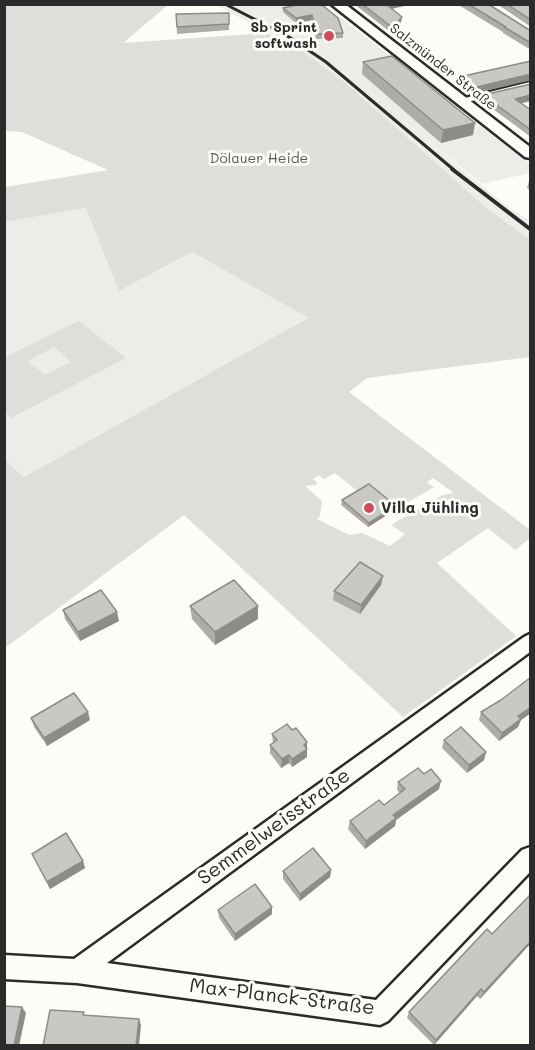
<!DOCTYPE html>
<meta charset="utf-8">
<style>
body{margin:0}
#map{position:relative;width:535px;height:1050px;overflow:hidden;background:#fdfcf7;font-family:Mali,sans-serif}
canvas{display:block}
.frame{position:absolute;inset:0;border:6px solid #2b2b2b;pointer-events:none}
</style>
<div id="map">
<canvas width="535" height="1050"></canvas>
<div class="frame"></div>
</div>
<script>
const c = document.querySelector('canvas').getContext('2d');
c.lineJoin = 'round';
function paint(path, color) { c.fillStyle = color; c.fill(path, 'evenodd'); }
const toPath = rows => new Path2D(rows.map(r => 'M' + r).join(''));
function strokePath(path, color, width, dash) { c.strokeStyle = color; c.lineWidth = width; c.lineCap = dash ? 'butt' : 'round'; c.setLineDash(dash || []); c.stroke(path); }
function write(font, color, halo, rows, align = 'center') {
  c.font = font + ' Mali,sans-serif'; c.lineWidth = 6; c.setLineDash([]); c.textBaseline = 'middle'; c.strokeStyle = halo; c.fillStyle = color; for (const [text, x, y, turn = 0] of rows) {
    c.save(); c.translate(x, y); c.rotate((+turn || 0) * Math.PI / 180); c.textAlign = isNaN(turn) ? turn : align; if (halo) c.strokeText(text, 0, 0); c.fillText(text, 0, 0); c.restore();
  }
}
paint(toPath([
 [216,5,324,5,530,164,530,173,482,184,398,117,508,207,530,221,530,239,489,210,347,84,298,48],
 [88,208,119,291,192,252,308,318,24,477,5,460,5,222]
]), '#edece8');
paint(toPath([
 [36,4,168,5,123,43,267,33,298,48,347,84,489,210,530,239,530,357,367,378,349,392,530,530,530,538,515,550,488,528,437,563,516,636,403,717,184,515,5,648,5,460,24,477,308,318,192,252,119,291,86,208,5,222,5,187,108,170,22,132,5,131,5,6],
 [335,473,360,493,392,508,400,504,403,505,434,487,427,482,433,478,454,493,443,495,391,525,405,534,390,546,362,533,349,535,317,519,320,516,322,501,305,486,316,485,317,483,313,479,319,475,324,479],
 [79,321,126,358,11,418,5,412,5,357],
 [54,347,71,362,45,375,28,361]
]), '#dfdeda');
const minor = toPath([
 [530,82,530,88,462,103,457,100,530,82],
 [530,634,530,652,107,963,376,1000,522,850,530,847,530,872,388,1021,380,1025,77,983,4,979,4,955,74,959,524,637,530,634]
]);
const secondary = toPath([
 [331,4,345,4,530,147,530,158,525,157,331,4]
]);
strokePath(minor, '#2b2b2b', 5);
strokePath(secondary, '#2b2b2b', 5);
paint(minor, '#fdfcf7');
paint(secondary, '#fdfcf7');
strokePath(toPath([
 [225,4,289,37,326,62,454,170]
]), '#2b2b2b', 3);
strokePath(toPath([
 [452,169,530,229]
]), '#2b2b2b', 4);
paint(toPath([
 [301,4,343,33,343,38,316,39,312,20,296,23,283,12,283,8],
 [354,4,412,4,392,9,402,17,401,22,393,34],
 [457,4,488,4,531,31,531,50,503,33,503,32],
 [497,4,531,4,531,27],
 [229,13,229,30,177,34,176,14],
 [531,61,531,80,472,94,458,83,459,77],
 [363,62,473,135,441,143,362,74],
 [483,95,521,103,531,110,531,137,482,101],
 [529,181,531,181,531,191,527,188],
 [342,500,395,510,368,527,341,505],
 [381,585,360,614,333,600,334,591],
 [190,606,258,619,215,645,192,619],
 [63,610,119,621,80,641,65,619],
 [531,677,531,713,521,720,518,727,499,741,479,720,481,712,501,700],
 [31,718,90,720,47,746,34,727],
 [292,730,307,742,307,757,292,767,289,763,281,768,270,753,270,745,273,743,272,734],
 [444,740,486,752,484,760,467,773,442,748],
 [398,782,439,789,396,820,395,826,365,849,348,829,350,821,384,805,400,793,397,790],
 [32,854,83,861,85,868,50,889],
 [331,870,330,877,300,901,283,879,283,871],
 [531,894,531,943,480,999,477,996,434,1045,407,1018,409,1012,492,934],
 [218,910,272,914,235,941,219,918]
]), '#adaca9');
paint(toPath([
 [386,4,412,4,386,10],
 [312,15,312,20,296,23,296,18],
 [402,17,401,22,393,34,393,28],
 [531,74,531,80,472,94,473,88],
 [531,95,531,101,514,105,515,99],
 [475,123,473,135,441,143,443,130],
 [396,506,395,510,368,527,369,523],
 [383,576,381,585,360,614,361,605],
 [258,606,258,619,215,645,215,632],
 [117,612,119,621,80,641,78,632],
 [531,707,531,713,521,720,518,727,499,741,502,733,518,716],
 [88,712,90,720,47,746,44,738],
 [307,742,307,757,292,767,292,759,304,745],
 [486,752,484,760,467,773,469,765],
 [289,755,289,763,281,768,282,759],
 [441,781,439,789,396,820,395,826,365,849,366,841,393,815],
 [83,861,85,868,50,889,47,882],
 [331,870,330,877,300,901,300,894],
 [272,907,272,914,235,941,235,934],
 [531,941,531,943,480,999,484,992],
 [481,989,477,996,434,1045,436,1040],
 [22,1007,26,1013,19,1046,14,1046],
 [139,1019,141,1025,139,1046,136,1046]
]), '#8d8c89');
const building = toPath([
 [301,4,321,4,338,18,343,33,317,34,312,15,296,18,283,8,301,4],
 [362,4,386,4,402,17,393,28,362,4],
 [468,4,488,4,531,31,531,43,504,27,506,27,468,4],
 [507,4,531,4,531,20,507,4],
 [229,13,229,24,177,27,176,14,229,13],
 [392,56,475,123,443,130,363,62,392,56],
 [531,61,531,74,473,88,459,77,531,61],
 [531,84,531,95,515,99,531,110,531,130,483,95,531,84],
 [369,484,396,506,369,523,342,500,369,484],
 [360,562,383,576,361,605,334,591,360,562],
 [234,580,258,606,215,632,190,606,234,580],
 [101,590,117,612,78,632,63,610,101,590],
 [531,677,531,707,518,716,521,719,502,733,481,712,501,700,531,677],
 [74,693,88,712,44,738,31,718,74,693],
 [287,724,292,730,296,728,307,742,304,745,307,749,292,759,289,755,282,759,270,745,277,740,272,734,287,724],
 [461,727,486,752,469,765,444,740,461,727],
 [418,768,424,774,431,769,441,781,393,815,396,818,366,841,350,821,379,800,384,805,405,789,398,782,418,768],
 [66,833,83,861,47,882,32,854,66,833],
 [313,848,331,870,300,894,283,871,313,848],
 [255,884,272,907,235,934,218,910,255,884],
 [531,894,531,941,484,992,481,989,436,1040,409,1012,487,929,492,934,531,894],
 [4,1006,22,1007,14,1046,4,1046,4,1006],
 [50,1010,84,1012,83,1015,139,1019,136,1046,43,1046,50,1010]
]);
paint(building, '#c9c8c4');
strokePath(building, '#8d8c89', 1.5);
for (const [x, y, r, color] of [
 [329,36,6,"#d1495b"],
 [369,508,6,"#d1495b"]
]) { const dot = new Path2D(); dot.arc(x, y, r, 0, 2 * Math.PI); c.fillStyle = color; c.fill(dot); strokePath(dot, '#fdfcf7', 2); }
write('bold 14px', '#2b2b2b', '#fdfcf7', [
 ["Sb Sprint",317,28],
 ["softwash",317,44]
], 'right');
write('14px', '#2b2b2b', '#fdfcf7', [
 ["Salzmünder Straße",443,67,38]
]);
write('14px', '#585857', '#fdfcf7', [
 ["Dölauer Heide",259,159]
]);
write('bold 16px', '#2b2b2b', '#fdfcf7', [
 ["Villa Jühling",381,508]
], 'left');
write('20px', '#2b2b2b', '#fdfcf7', [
 ["Semmelweisstraße",274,827,-36],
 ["Max-Planck-Straße",282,997,7]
]);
</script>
